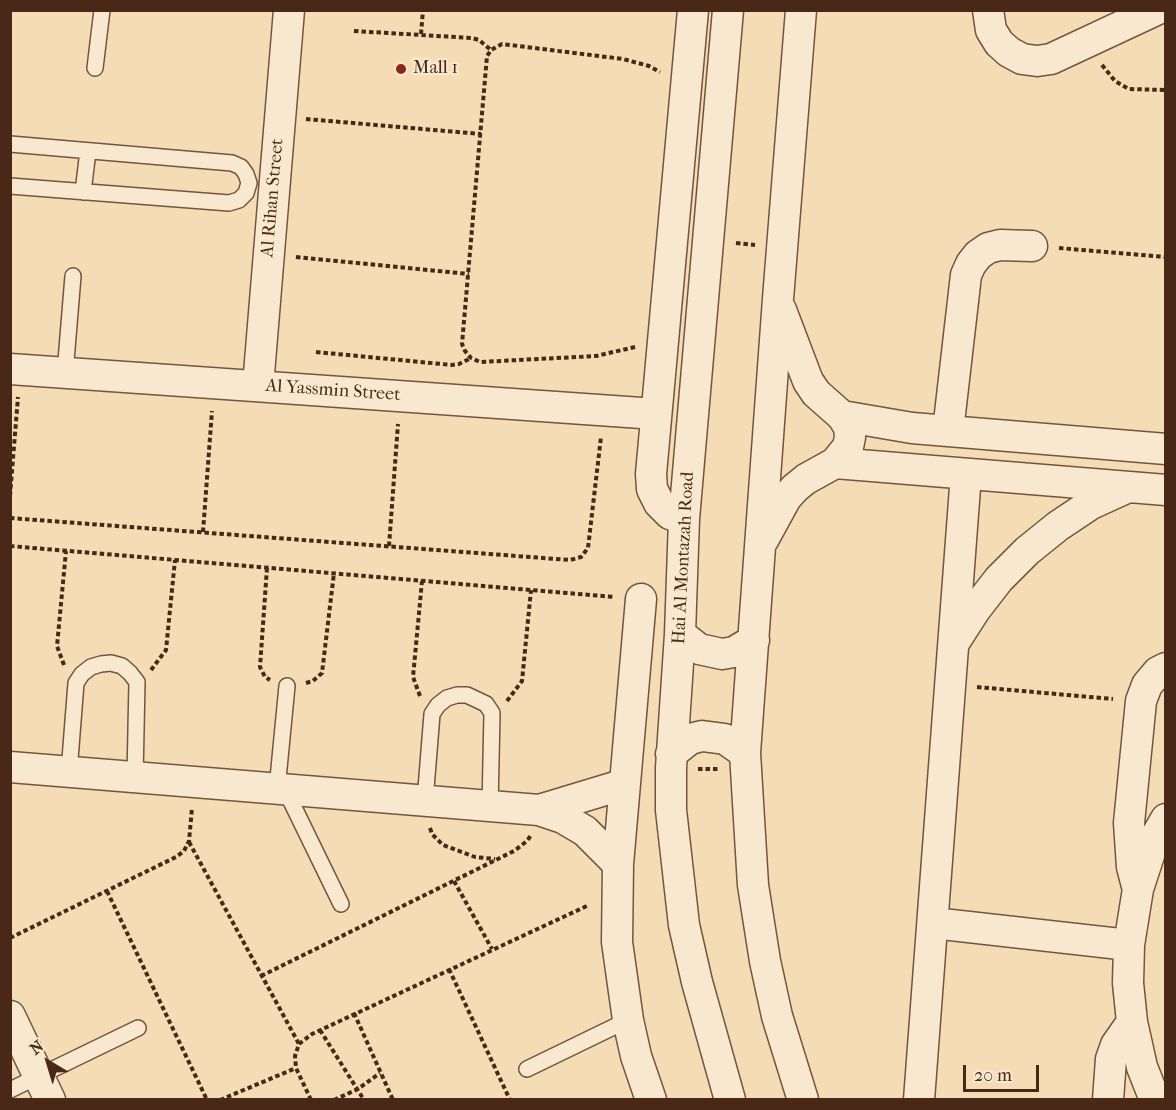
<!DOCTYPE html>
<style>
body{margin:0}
#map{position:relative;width:1176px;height:1110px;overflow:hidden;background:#f4dcb5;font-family:"IM FELL French Canon",serif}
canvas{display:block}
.frame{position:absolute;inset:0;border:12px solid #492818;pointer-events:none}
.north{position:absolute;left:18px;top:1032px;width:60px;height:60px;-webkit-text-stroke:4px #f8e8cf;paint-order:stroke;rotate:322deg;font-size:16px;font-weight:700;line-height:24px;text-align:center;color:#492818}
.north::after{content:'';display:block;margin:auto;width:21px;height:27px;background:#492818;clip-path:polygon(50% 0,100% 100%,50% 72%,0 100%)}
.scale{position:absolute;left:963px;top:1065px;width:76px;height:27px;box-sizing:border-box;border:3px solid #492818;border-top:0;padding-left:8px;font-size:18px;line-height:21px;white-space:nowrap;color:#492818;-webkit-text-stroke:4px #f8e8cf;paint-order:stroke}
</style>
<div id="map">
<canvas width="1176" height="1110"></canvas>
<div class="frame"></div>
<div class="north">N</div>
<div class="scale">20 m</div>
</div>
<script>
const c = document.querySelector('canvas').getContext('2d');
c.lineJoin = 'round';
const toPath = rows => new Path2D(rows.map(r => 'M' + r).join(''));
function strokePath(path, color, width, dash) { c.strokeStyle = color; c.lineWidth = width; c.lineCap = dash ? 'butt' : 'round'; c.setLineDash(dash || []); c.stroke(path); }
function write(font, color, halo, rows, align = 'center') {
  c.font = font + ' "IM FELL French Canon",serif'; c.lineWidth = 4.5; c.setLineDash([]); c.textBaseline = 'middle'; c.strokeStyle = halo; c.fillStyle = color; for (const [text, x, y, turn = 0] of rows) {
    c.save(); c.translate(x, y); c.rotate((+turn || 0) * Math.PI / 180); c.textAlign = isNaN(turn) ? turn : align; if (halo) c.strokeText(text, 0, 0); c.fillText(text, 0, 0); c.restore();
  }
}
const lane = toPath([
 [95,68,102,10],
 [10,144,232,163,241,167,246,174,249,183,246,193,239,200,229,203,10,186],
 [83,192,88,151],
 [65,373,73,276],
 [69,772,76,683,82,674,91,667,101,664,111,663,122,666,130,673,137,682,135,777],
 [277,789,287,686],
 [285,789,341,904],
 [425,801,432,714,438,705,447,698,457,695,467,695,486,704,492,713,490,807],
 [527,1069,628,1020],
 [10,1090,138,1028]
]);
const street = toPath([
 [728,10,684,519,680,634,671,768,671,810,684,925,697,982,730,1100],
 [801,10,778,299,745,753,753,885,765,961,777,1016,803,1100],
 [988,10,991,30,999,43,1009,52,1022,59,1037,61,1051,59,1156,10],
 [10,369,656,414],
 [258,386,289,10],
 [842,416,912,428,1166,449],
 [948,431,966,275,971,264,978,255,988,248,1000,245,1032,246],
 [835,463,1166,490],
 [684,519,670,514,659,503,652,489,651,474,693,10],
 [763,540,786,498,795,488,806,479,835,463,848,447,850,437,849,427,842,416,816,393,808,381,781,310],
 [641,599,618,864,617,942,628,1020,636,1056,651,1100],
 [680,634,699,649,722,654,734,652,754,640],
 [955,641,975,610,999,579,1027,551,1058,526,1091,504,1126,488],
 [671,754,690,739,702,736,725,739,745,753],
 [10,767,539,810,563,818,585,831,618,864],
 [539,810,625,784],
 [1137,886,1132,867,1129,823,1141,701,1147,685,1158,672,1166,668],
 [933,923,1129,945],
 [10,1016,50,1100],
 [919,1100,966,474],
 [1108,1100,1111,1059,1116,1045,1132,1022],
 [1155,1100,1142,1067,1132,1022,1128,983,1129,945,1138,889,1154,840,1166,819]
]);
strokePath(lane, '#74553f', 18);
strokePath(street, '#74553f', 33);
strokePath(toPath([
 [354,31,472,38,479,40,491,50],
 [421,34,423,10],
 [1102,65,1115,81,1129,89,1166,90],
 [306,119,481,134],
 [736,243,755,245],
 [1059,248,1166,257],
 [296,257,469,274],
 [635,347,596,356,480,362,471,358,465,351,462,344,487,56,491,50,502,44,623,59,649,66,660,72],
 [316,352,452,365,459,364,471,358],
 [10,496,18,397],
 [10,518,570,560,581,557,588,548,601,437],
 [203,532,212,411],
 [10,546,614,597],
 [389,546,398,424],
 [267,568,260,667,265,677,270,680],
 [64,665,57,646,66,551],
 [151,670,166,650,175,560],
 [306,683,313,681,322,673,334,573],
 [977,687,1113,699],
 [420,696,413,677,422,581],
 [507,701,522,681,531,590],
 [698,769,718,769],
 [430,828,432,834,443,845,475,857,495,859],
 [189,842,299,1044],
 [454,881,492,949],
 [107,891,207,1100],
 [10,938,176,857,184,851,189,841,192,808],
 [449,969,510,1100],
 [261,976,514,851,527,841,531,835],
 [354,1013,393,1100],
 [320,1030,364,1100],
 [220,1100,296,1068],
 [311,1100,296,1068,295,1056,299,1044,312,1034,589,905],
 [334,1100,358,1089,380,1073]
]), '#492818', 4, [4.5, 3]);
strokePath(lane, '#f8e8cf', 15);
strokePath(street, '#f8e8cf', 30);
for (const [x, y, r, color] of [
 [401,69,6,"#8f2418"]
]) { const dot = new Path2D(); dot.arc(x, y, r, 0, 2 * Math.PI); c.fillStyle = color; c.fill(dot); strokePath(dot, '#f8e8cf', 2); }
write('18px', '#492818', '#f8e8cf', [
 ["Mall 1",413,69]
], 'left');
write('18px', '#492818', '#f8e8cf', [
 ["Al Rihan Street",273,198,-85],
 ["Al Yassmin Street",333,391,4],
 ["Hai Al Montazah Road",684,558,-87]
]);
</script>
